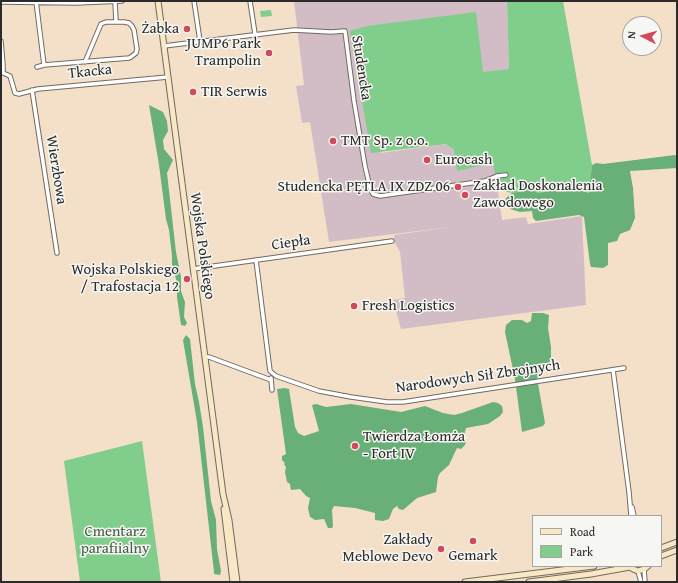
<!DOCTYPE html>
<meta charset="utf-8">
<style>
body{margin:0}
#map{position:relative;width:678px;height:583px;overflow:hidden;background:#f4e0c9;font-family:"Gentium Book Plus",serif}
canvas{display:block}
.frame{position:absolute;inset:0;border:2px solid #2b2b2b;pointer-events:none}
.legend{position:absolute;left:532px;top:515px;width:130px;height:52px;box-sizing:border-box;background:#f6f6f2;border:1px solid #a5a5a2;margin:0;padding:5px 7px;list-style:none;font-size:12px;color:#2b2b2b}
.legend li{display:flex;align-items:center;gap:8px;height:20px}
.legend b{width:20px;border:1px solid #a5a5a2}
.north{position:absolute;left:622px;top:16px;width:40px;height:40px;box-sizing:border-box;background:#f6f6f2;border:1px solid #a5a5a2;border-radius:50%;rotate:276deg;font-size:11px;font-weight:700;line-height:16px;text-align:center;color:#2b2b2b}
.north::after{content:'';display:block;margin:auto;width:14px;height:18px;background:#d1495b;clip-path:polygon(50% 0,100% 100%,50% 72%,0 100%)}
</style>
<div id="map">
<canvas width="678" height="583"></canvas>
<div class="frame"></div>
<ul class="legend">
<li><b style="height:5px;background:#f8e8c3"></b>Road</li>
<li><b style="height:11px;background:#81cd8b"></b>Park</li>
</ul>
<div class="north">N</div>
</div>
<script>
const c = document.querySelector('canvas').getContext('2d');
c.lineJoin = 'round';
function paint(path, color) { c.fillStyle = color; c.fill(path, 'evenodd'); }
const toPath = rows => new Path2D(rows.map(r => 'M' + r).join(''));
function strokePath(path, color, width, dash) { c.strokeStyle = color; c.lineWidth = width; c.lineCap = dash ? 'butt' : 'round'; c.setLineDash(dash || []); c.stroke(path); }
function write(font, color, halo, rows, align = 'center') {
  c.font = font + ' "Gentium Book Plus",serif'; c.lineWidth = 3; c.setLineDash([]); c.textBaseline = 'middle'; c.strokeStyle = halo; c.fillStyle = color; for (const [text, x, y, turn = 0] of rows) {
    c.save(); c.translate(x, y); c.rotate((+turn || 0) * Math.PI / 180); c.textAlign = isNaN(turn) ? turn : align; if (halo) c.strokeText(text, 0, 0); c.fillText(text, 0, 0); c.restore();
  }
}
paint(toPath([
 [294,1,507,1,509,69,483,73,380,153,446,144,454,150,494,163,502,220,526,217,528,224,582,216,586,305,401,329,393,300,405,298,400,252,395,243,394,235,450,227,329,242,310,122,302,123,296,86,304,85]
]), '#d2bdc6');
paint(toPath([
 [507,1,563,1,592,165,590,193,576,188,558,189,539,193,529,190,512,193,498,190,493,163,457,171,454,150,446,144,371,153,350,31,367,26,476,12,483,72,509,69],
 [271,10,272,16,261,17,260,11],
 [142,441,161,582,80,582,64,461]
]), '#81cd8b');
paint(toPath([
 [149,105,163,112,167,121,168,131,163,140,164,149,173,160,167,173,176,252,181,277,181,291,185,302,184,317,187,323,185,326,181,325,177,297,177,283,172,264,172,256,169,230,166,219,159,165],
 [675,155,677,156,677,168,630,171,633,188,635,218,630,230,620,234,617,241,608,243,608,265,603,268,591,267,590,264,584,217,579,215,536,221,533,218,532,211,520,212,510,209,505,203,506,198,512,193,529,190,539,193,558,189,576,188,589,193,592,165,596,163,603,164],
 [532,313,543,313,549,315,548,328,551,347,551,360,537,378,545,423,543,426,522,432,515,379,505,332,506,325,512,320,522,320,527,323,531,321],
 [186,335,190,339,195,384,199,402,203,427,211,501,216,520,217,549,221,571,220,575,214,574,214,572,197,422,184,346,183,340],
 [285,388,289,389,295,427,298,433,304,436,319,431,312,405,316,404,326,407,351,404,401,412,425,406,443,413,454,415,462,413,493,402,498,403,502,406,503,412,500,416,488,424,466,428,464,436,466,441,465,445,461,449,457,448,449,465,440,473,438,477,436,492,417,498,403,510,399,509,397,506,393,509,389,519,383,521,375,520,375,513,355,508,334,506,332,510,333,526,332,528,328,528,324,519,315,520,312,518,310,517,308,508,310,498,306,496,300,489,291,490,290,484,287,482,285,472,286,467,284,464,285,463,282,460,282,456,286,454,277,389]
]), '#68b077');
const street = toPath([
 [36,1,44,65,129,58,131,57,136,53,137,49,134,30,132,26,129,23,124,22,106,22,101,24,85,62],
 [115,1,116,22],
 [194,1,200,41],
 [250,1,255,34],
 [1,2,76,3,122,1],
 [1,41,3,65,3,73],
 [164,46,294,30,331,32,345,31,354,101,365,166,370,188,373,194,380,196,485,181,497,176,506,175],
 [37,67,44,65],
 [3,73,10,76,15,93,19,94,38,89,168,77],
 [32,90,57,253],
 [256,260,270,371,276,376,319,391,351,397,387,402,403,402,624,368],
 [193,269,392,241],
 [205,357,209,357,271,380],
 [613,370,629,492,631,516],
 [271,378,272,390],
 [632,507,634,516],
 [644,569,645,582],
 [638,571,641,582]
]);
const secondary = toPath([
 [158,1,223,494,229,520,237,582],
 [224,509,233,582],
 [661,548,677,542],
 [661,556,677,550],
 [629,566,633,569,638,571,644,569,648,566],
 [465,582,594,566],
 [529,582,591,574,630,567]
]);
strokePath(street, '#716a62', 5.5);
strokePath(secondary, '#716a62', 7);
strokePath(street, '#fff', 3.5);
strokePath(secondary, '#f8e8c3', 5);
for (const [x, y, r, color] of [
 [187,29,4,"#d1495b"],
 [269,53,4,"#d1495b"],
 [193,92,4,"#d1495b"],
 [333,141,4,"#d1495b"],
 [427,160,4,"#d1495b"],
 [458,187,4,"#d1495b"],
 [465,195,4,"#d1495b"],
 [187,279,4,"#d1495b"],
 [354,306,4,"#d1495b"],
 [355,446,4,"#d1495b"],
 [473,541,4,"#d1495b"],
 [441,549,4,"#d1495b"]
]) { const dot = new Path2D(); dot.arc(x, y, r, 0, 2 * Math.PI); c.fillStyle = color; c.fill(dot); strokePath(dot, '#f6f6f2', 1.5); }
write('15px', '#2b2b2b', '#f6f6f2', [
 ["Żabka",179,29,"right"],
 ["JUMP6 Park",261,44,"right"],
 ["Trampolin",261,61,"right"],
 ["TIR Serwis",201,92],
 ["TMT Sp. z o.o.",341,141],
 ["Eurocash",435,160],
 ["Zakład Doskonalenia",473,186],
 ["Zawodowego",473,203],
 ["Studencka PĘTLA IX ZDZ 06",450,187,"right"],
 ["Wojska Polskiego",179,270,"right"],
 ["/ Trafostacja 12",179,287,"right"],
 ["Fresh Logistics",362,306],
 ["Twierdza Łomża",363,437],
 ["- Fort IV",363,454],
 ["Zakłady",433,540,"right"],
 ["Meblowe Devo",433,557,"right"],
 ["Gemark",473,556,"center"]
], 'left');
write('15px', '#2b2b2b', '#f6f6f2', [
 ["Studencka",361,68,81],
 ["Tkacka",90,72,-6],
 ["Wierzbowa",56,170,81],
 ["Ciepła",291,243,-8],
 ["Wojska Polskiego",202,246,82],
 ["Narodowych Sił Zbrojnych",478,377,-8]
]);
write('15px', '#455c48', '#f6f6f2', [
 ["Cmentarz",115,532],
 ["parafiialny",115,549]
]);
</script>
